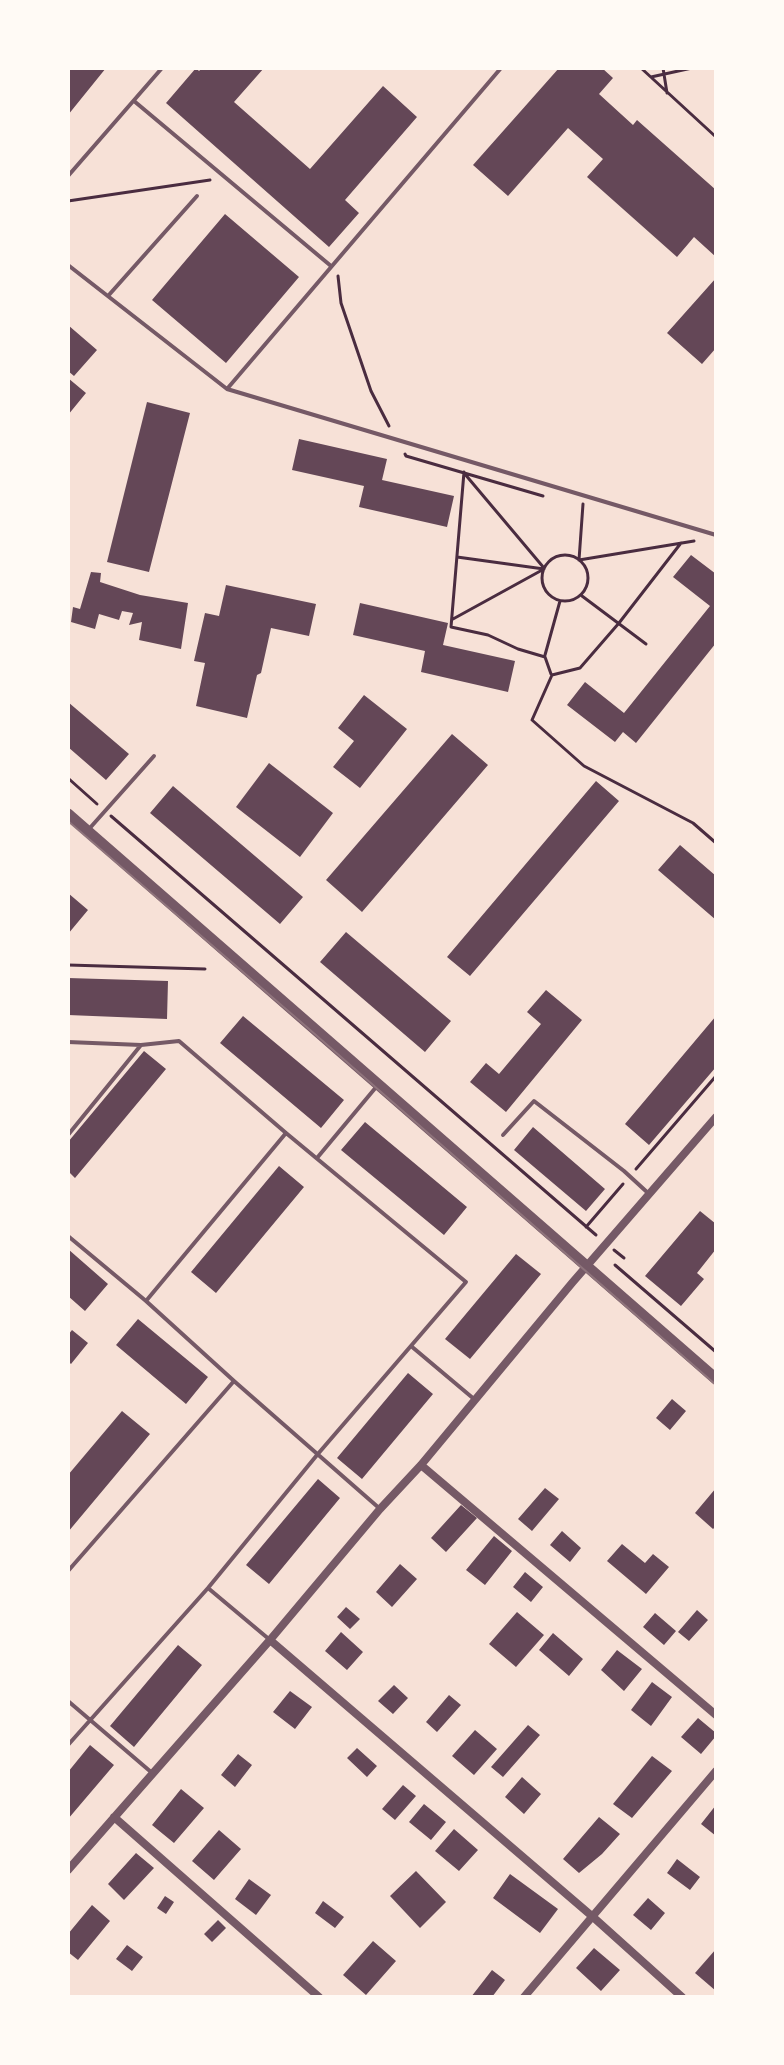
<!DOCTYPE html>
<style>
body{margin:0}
#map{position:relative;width:784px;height:2065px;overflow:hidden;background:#f7e1d7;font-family:"Sofia Sans Condensed",sans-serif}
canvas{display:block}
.frame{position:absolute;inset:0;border:70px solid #fffaf5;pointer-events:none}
</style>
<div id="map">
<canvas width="784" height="2065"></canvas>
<div class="frame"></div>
</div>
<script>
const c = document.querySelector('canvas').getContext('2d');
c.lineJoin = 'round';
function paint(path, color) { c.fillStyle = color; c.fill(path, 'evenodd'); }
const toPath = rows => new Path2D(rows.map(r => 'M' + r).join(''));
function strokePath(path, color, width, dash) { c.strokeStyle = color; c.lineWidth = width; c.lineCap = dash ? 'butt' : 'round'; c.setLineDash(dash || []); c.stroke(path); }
paint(toPath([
 [68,68,106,68,68,115],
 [196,68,199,71,202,68,264,68,234,102,310,169,383,86,417,117,345,200,359,213,329,247,166,103],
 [559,68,602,68,613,78,599,94,633,125,637,120,716,190,716,257,694,237,677,257,587,177,603,159,568,128,508,196,473,165],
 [225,214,299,277,226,363,152,300],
 [716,278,716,348,702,364,667,333],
 [68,325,97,350,74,376,68,371],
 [68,378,86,393,68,415],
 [147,402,190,413,149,572,107,562],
 [299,439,387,459,382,480,454,496,447,527,359,507,364,486,292,470],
 [691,555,716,574,716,643,636,743,623,732,615,742,567,705,585,682,624,713,710,606,673,577],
 [91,572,101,573,100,582,140,595,188,603,181,649,139,640,142,622,129,625,133,613,122,611,119,620,99,614,95,629,71,622,73,607,80,609],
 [226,585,316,604,309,636,271,628,261,673,257,675,247,718,196,706,205,663,194,661,205,613,219,616],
 [360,603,448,623,443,645,515,661,508,692,421,672,425,651,353,635],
 [364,695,407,729,360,788,333,767,354,741,338,728],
 [68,702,129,754,106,780,68,747],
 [452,734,488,765,362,912,326,880],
 [269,763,333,813,300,857,236,807],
 [596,781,619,801,470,976,447,957],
 [173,786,303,897,280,924,150,813],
 [680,845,716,876,716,920,658,870],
 [68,893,88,910,68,934],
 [346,932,451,1021,425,1052,320,962],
 [68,978,168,981,167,1019,68,1015],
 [546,990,582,1020,506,1112,470,1082,486,1063,499,1074,541,1024,527,1012],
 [243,1016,344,1100,321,1128,220,1043],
 [716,1016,716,1067,649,1145,625,1124],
 [144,1051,166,1069,75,1178,68,1171,68,1142],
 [365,1122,467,1207,444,1235,341,1150],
 [533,1127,605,1189,586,1211,514,1150],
 [279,1166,304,1187,216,1293,191,1272],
 [700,1211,716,1224,716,1249,697,1273,704,1279,681,1306,645,1276],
 [68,1249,108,1284,85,1311,68,1296],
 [516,1254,541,1274,470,1359,445,1339],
 [138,1319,208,1377,186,1404,116,1345],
 [72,1330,88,1343,71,1364,68,1361,68,1335],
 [408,1373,433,1394,362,1479,337,1458],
 [672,1399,686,1411,670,1430,656,1418],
 [122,1411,150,1434,68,1532,68,1475],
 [318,1479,340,1498,269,1584,246,1565],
 [545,1488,559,1499,532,1531,518,1519],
 [716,1488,716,1526,713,1529,695,1513],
 [461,1505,477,1518,446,1552,431,1538],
 [562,1531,581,1548,570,1562,550,1545],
 [494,1536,512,1551,485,1585,466,1570],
 [622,1544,645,1563,653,1554,669,1567,646,1594,607,1561],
 [400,1564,417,1579,392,1607,376,1592],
 [525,1572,543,1587,531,1602,513,1587],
 [346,1607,360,1619,350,1629,337,1617],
 [697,1610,708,1620,689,1641,678,1632],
 [517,1612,544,1635,516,1667,489,1644],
 [655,1613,676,1631,664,1645,643,1627],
 [341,1632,363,1652,347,1670,325,1651],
 [553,1633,583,1659,569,1676,539,1650],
 [178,1645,202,1665,134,1747,110,1726],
 [617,1650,642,1669,624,1691,601,1670],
 [652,1682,672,1697,651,1726,631,1710],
 [394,1685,408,1698,393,1714,378,1701],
 [290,1691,312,1707,295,1729,273,1712],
 [449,1695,461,1705,437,1732,426,1722],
 [698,1718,716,1733,716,1736,701,1754,681,1737],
 [528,1725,540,1735,503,1777,491,1767],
 [475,1730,497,1749,474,1775,452,1756],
 [90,1745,114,1765,68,1819,68,1772],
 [357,1748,377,1766,367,1777,347,1758],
 [238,1754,252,1765,235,1787,221,1775],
 [652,1756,672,1771,632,1818,613,1804],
 [522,1777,541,1794,524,1814,505,1797],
 [403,1785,416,1796,395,1820,382,1809],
 [181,1789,204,1808,174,1843,152,1825],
 [424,1804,446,1822,431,1840,409,1822],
 [716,1805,716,1836,701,1824],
 [599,1817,620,1834,602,1854,579,1873,563,1859],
 [454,1829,478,1850,459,1871,435,1851],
 [219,1830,241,1849,214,1880,192,1861],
 [136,1853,154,1868,124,1900,108,1884],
 [677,1859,700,1877,690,1890,667,1873],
 [416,1871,446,1902,420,1928,390,1896],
 [510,1874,558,1909,540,1933,493,1898],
 [249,1879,271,1895,256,1915,235,1899],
 [165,1896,174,1902,166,1914,157,1908],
 [648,1898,665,1913,651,1930,633,1915],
 [323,1901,344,1917,335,1928,315,1913],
 [92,1905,110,1921,78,1960,68,1952,68,1934],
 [218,1920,226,1928,212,1942,204,1934],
 [373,1941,396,1961,366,1995,343,1975],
 [127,1945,143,1957,132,1971,116,1959],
 [594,1948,620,1970,601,1991,576,1968],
 [716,1949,716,1991,695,1973],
 [492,1970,505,1980,492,1997,471,1997]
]), '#644757');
strokePath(toPath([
 [641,68,716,137],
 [663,68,667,93],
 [651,77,692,68],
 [68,201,210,180],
 [338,276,341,303,371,391,389,426],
 [405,454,406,456,543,496],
 [464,472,451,627,488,635,518,649,545,657,551,674],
 [464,473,544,568],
 [583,504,579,560,694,541],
 [681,543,619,623,580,668,552,675,532,720,584,766,693,823,716,843],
 '542 578a23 23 0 1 1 46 0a23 23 0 1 1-46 0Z',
 [457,557,544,569],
 [582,596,646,644],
 [453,619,544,569],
 [545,655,560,601],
 [69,779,97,804],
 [111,816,596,1235],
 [68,965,205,969],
 [636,1169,716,1076],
 [586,1227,623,1184],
 [614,1250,624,1258],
 [615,1265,716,1352]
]), '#4a2c40', 3);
strokePath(toPath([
 [134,101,331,266],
 [68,176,162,68],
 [68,265,227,389,716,535],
 [108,296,197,196],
 [227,389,501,68],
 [89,829,154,756],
 [68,1042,141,1045,68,1135],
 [141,1045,179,1041,286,1133,146,1301],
 [503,1135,534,1101,624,1171,648,1193],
 [317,1158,377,1086],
 [68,1236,146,1301,234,1381],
 [411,1346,474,1399],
 [68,1571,234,1381,379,1508],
 [208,1588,270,1640],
 [68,1701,151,1772],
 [68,1745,208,1588,317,1455,466,1282,286,1133]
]), '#755966', 4);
strokePath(toPath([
 [421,1465,716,1715],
 [270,1640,593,1917,682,1997],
 [114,1817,319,1997],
 [68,1870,270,1640,380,1509,421,1465,572,1283,716,1117],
 [524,1997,716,1771]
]), '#755966', 8);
strokePath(toPath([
 [68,814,716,1379]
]), '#755966', 11);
strokePath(toPath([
 [68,821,309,1029,716,1385]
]), '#8f747c', 2);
</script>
